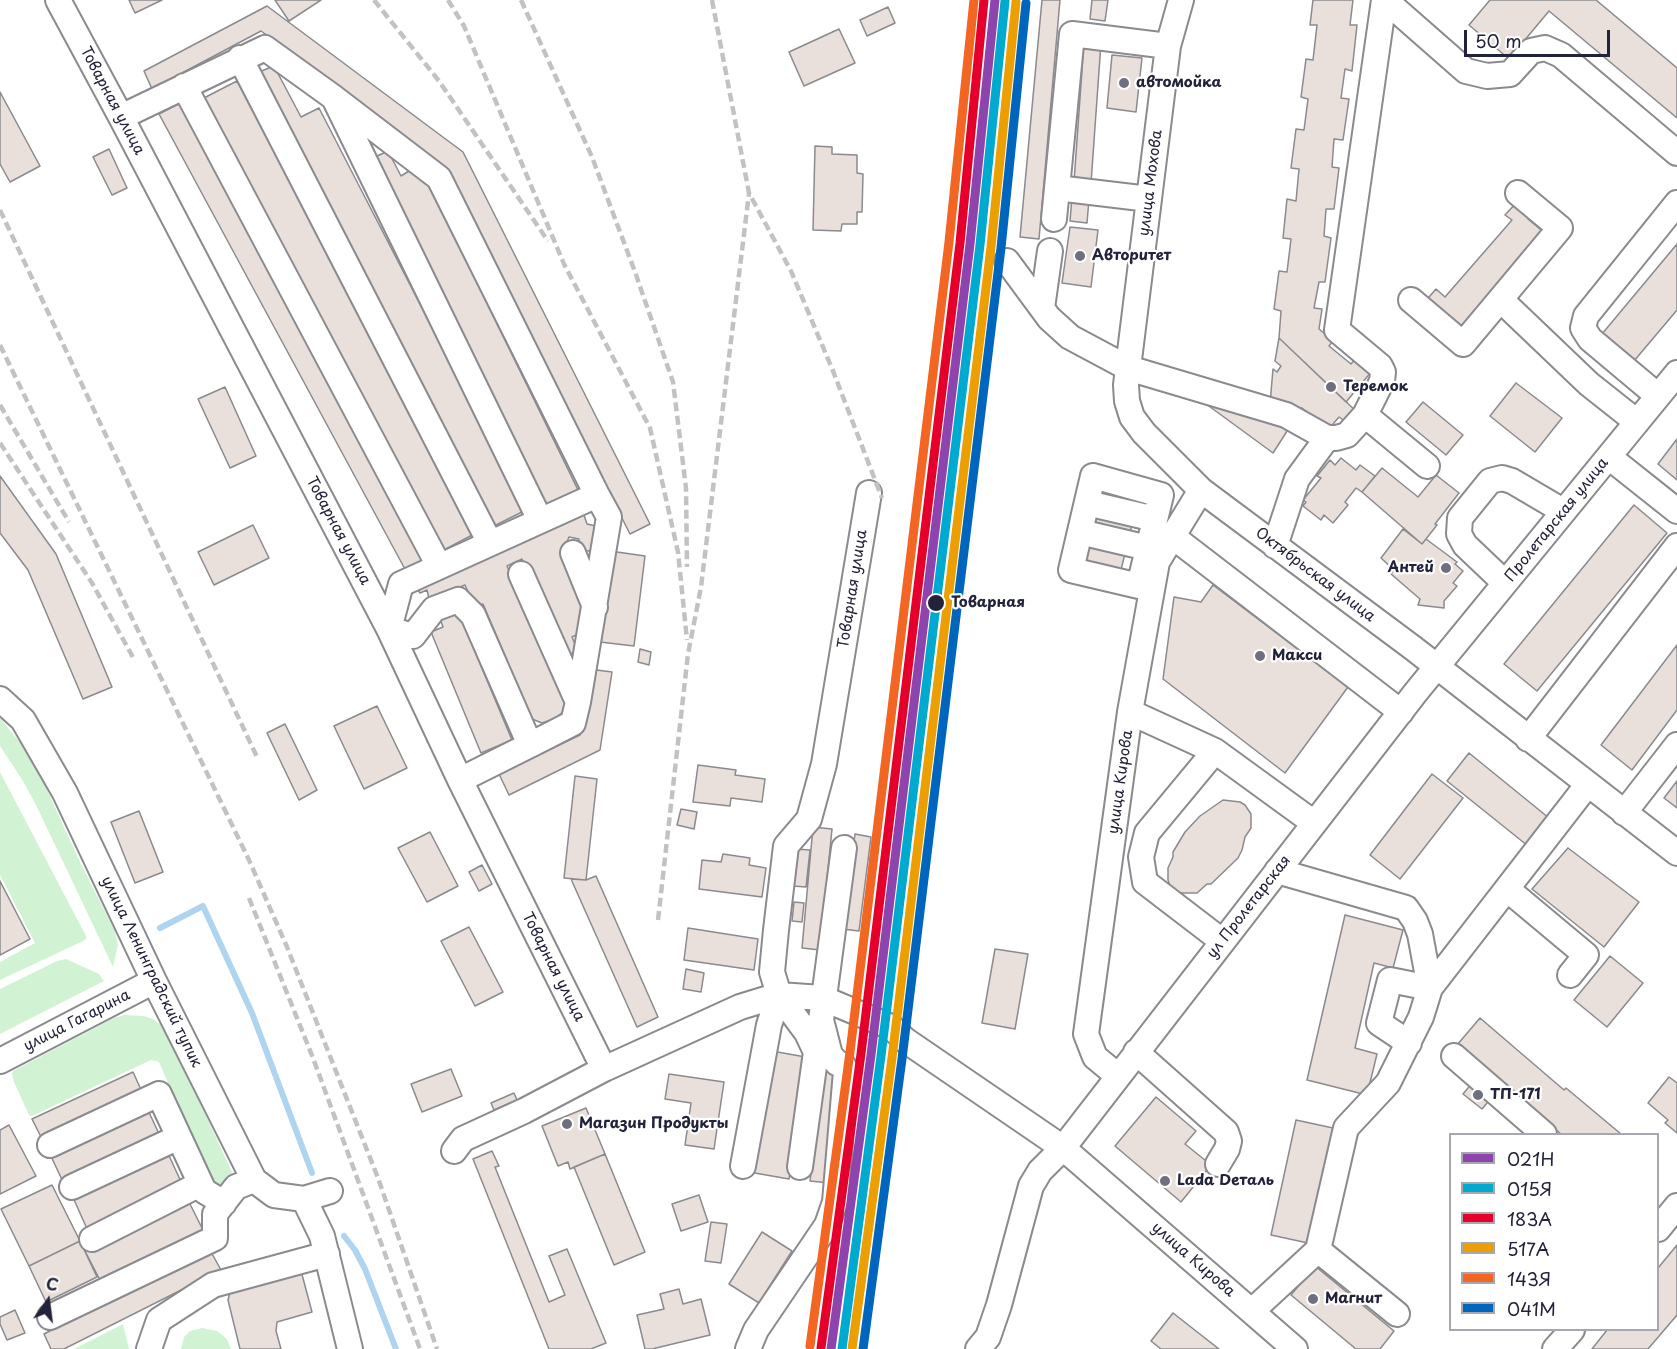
<!DOCTYPE html>
<meta charset="utf-8">
<style>
body{margin:0}
#map{position:relative;width:1677px;height:1349px;overflow:hidden;background:#fff;font-family:"Playpen Sans",sans-serif}
canvas{display:block}
.legend{position:absolute;left:1449px;top:1133px;width:210px;height:198px;box-sizing:border-box;background:#fff;border:2px solid #a7a7b1;margin:0;padding:8px 10px;list-style:none;font-size:18px;color:#22223b}
.legend li{display:flex;align-items:center;gap:12px;height:30px}
.legend b{width:30px;border:2px solid #a7a7b1}
.north{position:absolute;left:18px;top:1271px;width:60px;height:60px;-webkit-text-stroke:4px #fff;paint-order:stroke;rotate:14deg;font-size:16px;font-weight:700;line-height:24px;text-align:center;color:#22223b}
.north::after{content:'';display:block;margin:auto;width:21px;height:27px;background:#22223b;clip-path:polygon(50% 0,100% 100%,50% 72%,0 100%)}
.scale{position:absolute;left:1464px;top:30px;width:146px;height:27px;box-sizing:border-box;border:3px solid #22223b;border-top:0;padding-left:8px;font-size:18px;line-height:21px;white-space:nowrap;color:#22223b;-webkit-text-stroke:4px #fff;paint-order:stroke}
</style>
<div id="map">
<canvas width="1677" height="1349"></canvas>
<ul class="legend">
<li><b style="height:8px;background:#8e44ad"></b>021Н</li>
<li><b style="height:8px;background:#00a9ce"></b>015Я</li>
<li><b style="height:8px;background:#e4002b"></b>183А</li>
<li><b style="height:8px;background:#ec9f03"></b>517А</li>
<li><b style="height:8px;background:#f26522"></b>143Я</li>
<li><b style="height:8px;background:#0065bd"></b>041М</li>
</ul>
<div class="north">С</div>
<div class="scale">50 m</div>
</div>
<script>
const c = document.querySelector('canvas').getContext('2d');
c.lineJoin = 'round';
function paint(path, color) { c.fillStyle = color; c.fill(path, 'evenodd'); }
const toPath = rows => new Path2D(rows.map(r => 'M' + r).join(''));
function strokePath(path, color, width, dash) { c.strokeStyle = color; c.lineWidth = width; c.lineCap = dash ? 'butt' : 'round'; c.setLineDash(dash || []); c.stroke(path); }
function write(font, color, halo, rows, align = 'center') {
  c.font = font + ' "Playpen Sans",sans-serif'; c.lineWidth = 4.5; c.setLineDash([]); c.textBaseline = 'middle'; c.strokeStyle = halo; c.fillStyle = color; for (const [text, x, y, turn = 0] of rows) {
    c.save(); c.translate(x, y); c.rotate((+turn || 0) * Math.PI / 180); c.textAlign = isNaN(turn) ? turn : align; if (halo) c.strokeText(text, 0, 0); c.fillText(text, 0, 0); c.restore();
  }
}
paint(toPath([
 [0,718,32,757,80,862,115,931,118,945,113,967,36,805,23,781,0,746],
 [0,772,86,936,86,939,81,942,0,980,0,962,35,943,0,875],
 [66,959,99,974,104,981,0,1034,0,989,57,961],
 [124,1015,144,1016,153,1019,166,1029,232,1172,231,1180,221,1187,211,1183,159,1062,151,1060,32,1116,29,1115,14,1082,12,1074,13,1071,114,1018],
 [123,1324,129,1349,74,1349],
 [202,1328,217,1331,227,1339,231,1349,181,1349,184,1337,190,1331]
]), '#d1f3d4');
strokePath(toPath([
 [160,928,203,906,252,1013,312,1173],
 [344,1236,355,1250,365,1269,396,1349]
]), '#afd4f0', 6);
const building = toPath([
 [129,0,162,0,135,13,129,0],
 [275,0,321,0,289,21,275,0],
 [1042,0,1060,0,1039,239,1020,237,1042,0],
 [1092,0,1108,0,1105,21,1090,19,1092,0],
 [1313,0,1353,0,1350,25,1357,25,1352,71,1345,69,1341,98,1349,99,1343,140,1334,139,1332,167,1339,168,1334,209,1326,209,1324,236,1331,238,1325,282,1319,282,1314,308,1322,309,1319,329,1333,341,1329,346,1351,364,1356,358,1372,371,1346,402,1279,338,1281,311,1274,309,1279,271,1287,272,1291,239,1283,238,1287,199,1296,201,1299,169,1291,168,1296,129,1304,130,1308,99,1301,97,1306,59,1313,60,1317,25,1310,25,1313,0],
 [1490,0,1596,0,1677,68,1677,118,1549,11,1509,59,1469,25,1490,0],
 [267,6,463,152,650,524,630,534,445,168,261,31,152,89,144,71,267,6],
 [888,7,895,23,867,36,860,20,888,7],
 [839,29,855,63,804,86,789,52,839,29],
 [1084,42,1101,43,1091,183,1074,182,1084,42],
 [1112,55,1142,58,1136,112,1107,108,1112,55],
 [274,66,301,117,319,108,526,510,492,527,259,72,274,66],
 [237,81,476,533,442,551,202,99,237,81],
 [0,92,40,166,10,182,0,164,0,92],
 [180,103,426,560,406,571,159,114,180,103],
 [815,146,832,147,832,154,857,155,857,173,863,174,862,212,857,212,857,224,842,224,841,231,813,230,815,146],
 [109,149,127,188,112,195,93,157,109,149],
 [388,151,401,176,409,171,429,184,578,490,545,507,373,158,388,151],
 [1072,197,1089,199,1087,223,1070,221,1072,197],
 [1517,202,1532,215,1528,219,1546,234,1463,329,1423,304,1436,289,1445,297,1512,220,1505,215,1517,202],
 [1070,227,1098,230,1091,287,1062,283,1070,227],
 [1677,244,1677,310,1634,361,1602,334,1677,244],
 [1279,338,1359,414,1350,425,1339,417,1328,430,1302,408,1270,404,1273,369,1277,372,1281,366,1275,361,1279,338],
 [1516,383,1562,418,1535,452,1490,416,1516,383],
 [225,387,256,456,230,468,198,399,225,387],
 [1202,401,1291,425,1273,453,1202,401],
 [1423,402,1463,435,1446,455,1406,422,1423,402],
 [1677,439,1677,480,1658,464,1677,439],
 [1341,458,1356,470,1360,465,1375,476,1362,492,1356,488,1345,502,1348,505,1333,523,1324,515,1321,520,1303,506,1306,502,1303,500,1321,478,1317,476,1330,460,1335,465,1341,458],
 [1382,468,1418,497,1436,475,1459,493,1435,524,1437,525,1422,544,1362,492,1382,468],
 [0,476,56,554,112,687,83,699,28,570,0,533,0,476],
 [1100,486,1139,496,1120,574,1081,565,1100,486],
 [1634,505,1667,533,1537,691,1504,664,1634,505],
 [583,512,587,524,600,527,595,552,577,549,579,539,569,537,564,549,587,609,585,631,572,637,578,651,566,656,522,559,507,566,566,704,563,712,554,719,542,723,532,719,483,604,474,606,465,585,429,599,427,590,420,593,414,584,583,512],
 [253,525,269,558,214,585,198,552,253,525],
 [1403,529,1422,544,1426,539,1457,562,1455,564,1463,571,1453,583,1457,586,1444,601,1444,608,1418,605,1420,599,1391,574,1394,570,1381,558,1403,529],
 [610,551,645,556,634,646,600,642,610,551],
 [1213,585,1348,687,1285,773,1163,679,1174,597,1201,602,1213,585],
 [458,611,512,740,481,753,431,632,443,627,440,619,458,611],
 [1677,645,1677,710,1632,770,1601,745,1677,645],
 [640,649,651,652,649,665,638,662,640,649],
 [589,669,612,672,600,750,509,795,499,774,580,735,589,669],
 [377,706,407,768,364,789,334,726,377,706],
 [285,724,317,790,299,800,267,733,285,724],
 [1469,753,1549,818,1528,846,1447,781,1469,753],
 [698,765,736,770,735,775,765,779,762,802,731,798,730,806,693,802,698,765],
 [1432,774,1463,798,1400,879,1370,855,1432,774],
 [575,776,597,779,586,880,564,878,575,776],
 [1677,781,1677,808,1664,798,1677,781],
 [1223,800,1240,802,1245,805,1251,814,1251,828,1245,837,1242,850,1238,858,1211,884,1207,884,1197,893,1180,893,1170,886,1168,880,1168,868,1173,857,1173,852,1185,832,1200,816,1223,800],
 [681,809,697,812,694,829,677,825,681,809],
 [139,811,163,872,135,883,111,822,139,811],
 [813,827,832,829,820,950,802,948,813,827],
 [430,832,458,886,427,902,398,848,430,832],
 [855,834,871,837,859,931,842,929,855,834],
 [1568,848,1639,902,1604,947,1532,889,1568,848],
 [796,849,810,850,806,887,793,886,796,849],
 [723,854,750,858,749,865,766,868,762,897,699,889,702,860,721,862,723,854],
 [482,865,492,884,479,891,469,872,482,865],
 [596,876,658,1017,637,1027,571,879,586,880,596,876],
 [0,881,30,939,0,955,0,881],
 [794,902,804,903,802,922,792,921,794,902],
 [1345,915,1403,930,1393,968,1374,963,1355,1048,1377,1054,1367,1095,1307,1080,1345,915],
 [469,927,503,992,475,1006,441,941,469,927],
 [688,928,758,939,754,970,684,960,688,928],
 [995,949,1028,954,1015,1029,982,1023,995,949],
 [1610,956,1643,983,1607,1027,1574,1000,1610,956],
 [686,969,704,973,701,992,683,989,686,969],
 [1480,1018,1564,1090,1566,1088,1621,1134,1561,1134,1457,1045,1480,1018],
 [772,1051,811,1058,789,1179,749,1172,772,1051],
 [825,1067,843,1070,830,1183,810,1181,825,1067],
 [451,1069,462,1096,422,1112,411,1084,451,1069],
 [133,1072,143,1094,43,1141,32,1119,133,1072],
 [669,1074,724,1082,714,1149,685,1145,691,1103,665,1099,669,1074],
 [1669,1077,1677,1083,1677,1133,1665,1123,1668,1120,1648,1103,1669,1077],
 [1473,1082,1492,1097,1482,1109,1463,1094,1473,1082],
 [514,1093,517,1100,494,1110,491,1103,514,1093],
 [1156,1097,1196,1131,1185,1144,1211,1165,1181,1202,1115,1146,1156,1097],
 [146,1106,161,1138,64,1184,49,1152,146,1106],
 [586,1108,605,1154,570,1169,568,1162,558,1166,542,1126,586,1108],
 [1296,1120,1333,1128,1308,1243,1271,1235,1296,1120],
 [9,1125,36,1176,0,1194,0,1130,9,1125],
 [165,1147,183,1186,88,1231,71,1193,165,1147],
 [492,1151,499,1166,495,1167,549,1302,565,1295,549,1256,567,1249,606,1343,591,1349,549,1349,473,1159,492,1151],
 [605,1154,645,1252,614,1265,574,1167,605,1154],
 [52,1185,80,1241,29,1266,1,1209,52,1185],
 [699,1195,708,1222,681,1231,672,1204,699,1195],
 [187,1198,205,1234,102,1284,85,1251,187,1198],
 [711,1222,727,1224,721,1263,705,1261,711,1222],
 [762,1232,792,1251,759,1303,729,1284,762,1232],
 [80,1241,97,1277,46,1302,29,1266,80,1241],
 [1677,1245,1677,1315,1648,1349,1592,1349,1607,1330,1658,1330,1658,1268,1677,1245],
 [210,1250,221,1270,64,1349,51,1349,44,1334,210,1250],
 [1315,1266,1394,1331,1380,1349,1356,1349,1291,1295,1315,1266],
 [300,1267,312,1312,277,1322,276,1331,281,1349,240,1349,228,1300,231,1288,300,1267],
 [679,1289,683,1304,701,1299,710,1335,652,1349,645,1349,637,1315,664,1309,660,1294,679,1289],
 [15,1310,25,1333,7,1340,0,1324,0,1317,15,1310],
 [1173,1313,1219,1349,1161,1349,1151,1341,1173,1313]
]);
paint(building, '#eae0db');
strokePath(building, '#8a8a8f', 1.5);
const minor = toPath([
 [58,0,121,117,389,629,460,780,604,1069],
 [1181,0,1168,46,1128,368,1286,415,1327,438,1336,438,1347,435,1365,415,1382,381,1383,372,1380,366,1337,330,1384,0],
 [1385,0,1466,71,1487,76,1510,74,1531,51,1545,48,1561,55,1677,153],
 [240,58,490,543],
 [184,86,439,566],
 [336,102,540,520],
 [121,117,265,48,333,97,439,178,597,495,401,584,389,629,413,636,434,609,458,600,473,615,530,745,460,780],
 [1057,188,1149,199],
 [1054,219,1072,34,1168,46],
 [1007,261,1049,318,1070,337,1128,368,1126,385,1127,401,1132,417,1144,433,1201,490,1413,648,1677,853],
 [1411,300,1463,344,1560,228,1518,193],
 [1501,300,1589,384,1637,422],
 [1042,308,1050,251],
 [1658,396,1590,339,1583,328,1586,316,1677,203],
 [1365,415,1427,466],
 [1609,457,1677,511],
 [1093,476,1161,495,1139,586,1071,570,1093,476],
 [1087,503,1155,519],
 [1080,532,1148,548],
 [1172,536,1401,712],
 [1275,546,1297,479,1327,438],
 [573,553,595,607],
 [521,574,578,702,573,723,530,745],
 [1505,583,1465,545,1459,534,1460,518,1490,481,1502,478,1512,481,1563,511],
 [0,699,23,720,65,793,154,981,254,1180,274,1195,304,1199,330,1191],
 [578,702,609,517,597,495],
 [1130,712,1215,751,1314,823],
 [1528,739,1677,546],
 [1215,751,1147,833,1141,857,1145,882,1222,941],
 [1624,813,1677,745],
 [1277,871,1406,908,1415,921,1420,934,1430,988,1390,980,1379,1023,1409,1043],
 [1507,889,1586,955,1570,975],
 [1136,1052,1226,1132,1229,1141,1227,1149,1218,1164],
 [1454,1056,1544,1134],
 [0,1061,154,981],
 [1118,1076,1095,1057,1086,1034,1130,712,1157,562,1201,490],
 [50,1145,159,1094,204,1191,224,1203],
 [454,1151,463,1139,524,1111,604,1069,740,1007,779,995,822,998,891,1027,905,1040,1063,1148,1295,1349],
 [743,1166,769,1025,779,995],
 [800,1167,816,1052,807,1033,779,995,772,972,776,930,786,846,809,819,824,764,869,493],
 [72,1187,179,1137],
 [304,1199,322,1236,350,1349],
 [1658,1229,1677,1206],
 [92,1239,200,1184],
 [1318,1250,1397,1314],
 [1252,1311,1318,1250,1346,1128,1388,1083,1421,1017,1430,988,1588,784],
 [50,1317,215,1238,215,1214,236,1187,254,1180],
 [149,1349,159,1320,213,1285,327,1254],
 [748,1349,756,1330,827,1225,835,1202,846,1071,843,1065,837,1063,830,1055,821,1020,844,848],
 [978,1349,988,1337,999,1305,1031,1186,1040,1171,1063,1148,1416,692,1677,373],
 [1555,1349,1572,1330]
]);
strokePath(minor, '#8a8a8f', 28);
strokePath(minor, '#fff', 24);
strokePath(toPath([
 [374,0,439,81,548,241],
 [448,0,464,26,564,264,650,428,678,552,687,640],
 [521,0,592,157,635,272,673,382,686,488,687,567],
 [712,0,749,193,791,271,833,371,882,498],
 [0,210,257,757],
 [0,345,249,860,287,947,378,1178,437,1349],
 [0,405,69,522],
 [0,443,92,583,135,661],
 [249,898,313,1058,420,1349],
 [658,920,688,654,701,587,749,193]
]), '#c2c2c4', 4.5, [9, 4.5]);
strokePath(toPath([
 [831,1349,871,1055,970,244,995,0]
]), '#8e44ad', 9);
strokePath(toPath([
 [842,1349,881,1056,980,245,1005,1]
]), '#00a9ce', 9);
strokePath(toPath([
 [821,1348,861,1054,960,243,984,0]
]), '#e4002b', 9);
strokePath(toPath([
 [852,1349,892,1058,991,247,1016,2]
]), '#ec9f03', 9);
strokePath(toPath([
 [810,1346,850,1052,949,242,974,0]
]), '#f26522', 9);
strokePath(toPath([
 [863,1349,902,1059,1001,248,1026,3]
]), '#0065bd', 9);
for (const [x, y, r, color] of [
 [1124,83,6,"#6f6f80"],
 [1080,256,6,"#6f6f80"],
 [1331,387,6,"#6f6f80"],
 [1446,568,6,"#6f6f80"],
 [936,603,9,"#22223b"],
 [1260,656,6,"#6f6f80"],
 [1478,1095,6,"#6f6f80"],
 [567,1124,6,"#6f6f80"],
 [1165,1181,6,"#6f6f80"],
 [1313,1299,6,"#6f6f80"]
]) { const dot = new Path2D(); dot.arc(x, y, r, 0, 2 * Math.PI); c.fillStyle = color; c.fill(dot); strokePath(dot, '#fff', 2); }
write('bold 15px', '#22223b', '#fff', [
 ["автомойка",1136,83],
 ["Авторитет",1092,256],
 ["Теремок",1343,387],
 ["Антей",1434,568,"right"],
 ["Макси",1272,656],
 ["ТП-171",1490,1095],
 ["Магазин Продукты",579,1124],
 ["Lada Dеталь",1177,1181],
 ["Магнит",1325,1299]
], 'left');
write('15px', '#22223b', '#fff', [
 ["Товарная улица",112,101,62],
 ["улица Мохова",1151,183,-83],
 ["Пролетарская улица",1557,520,-51],
 ["Товарная улица",338,531,62],
 ["Октябрьская улица",1315,575,37],
 ["Товарная улица",853,589,-81],
 ["улица Кирова",1121,782,-82],
 ["ул Пролетарская",1249,907,-52],
 ["Товарная улица",553,967,63],
 ["улица Ленинградский тупик",151,972,64],
 ["улица Гагарина",77,1021,-27],
 ["улица Кирова",1193,1260,41]
]);
write('bold 15px', '#22223b', '#fff', [
 ["Товарная",951,603]
], 'left');
</script>
